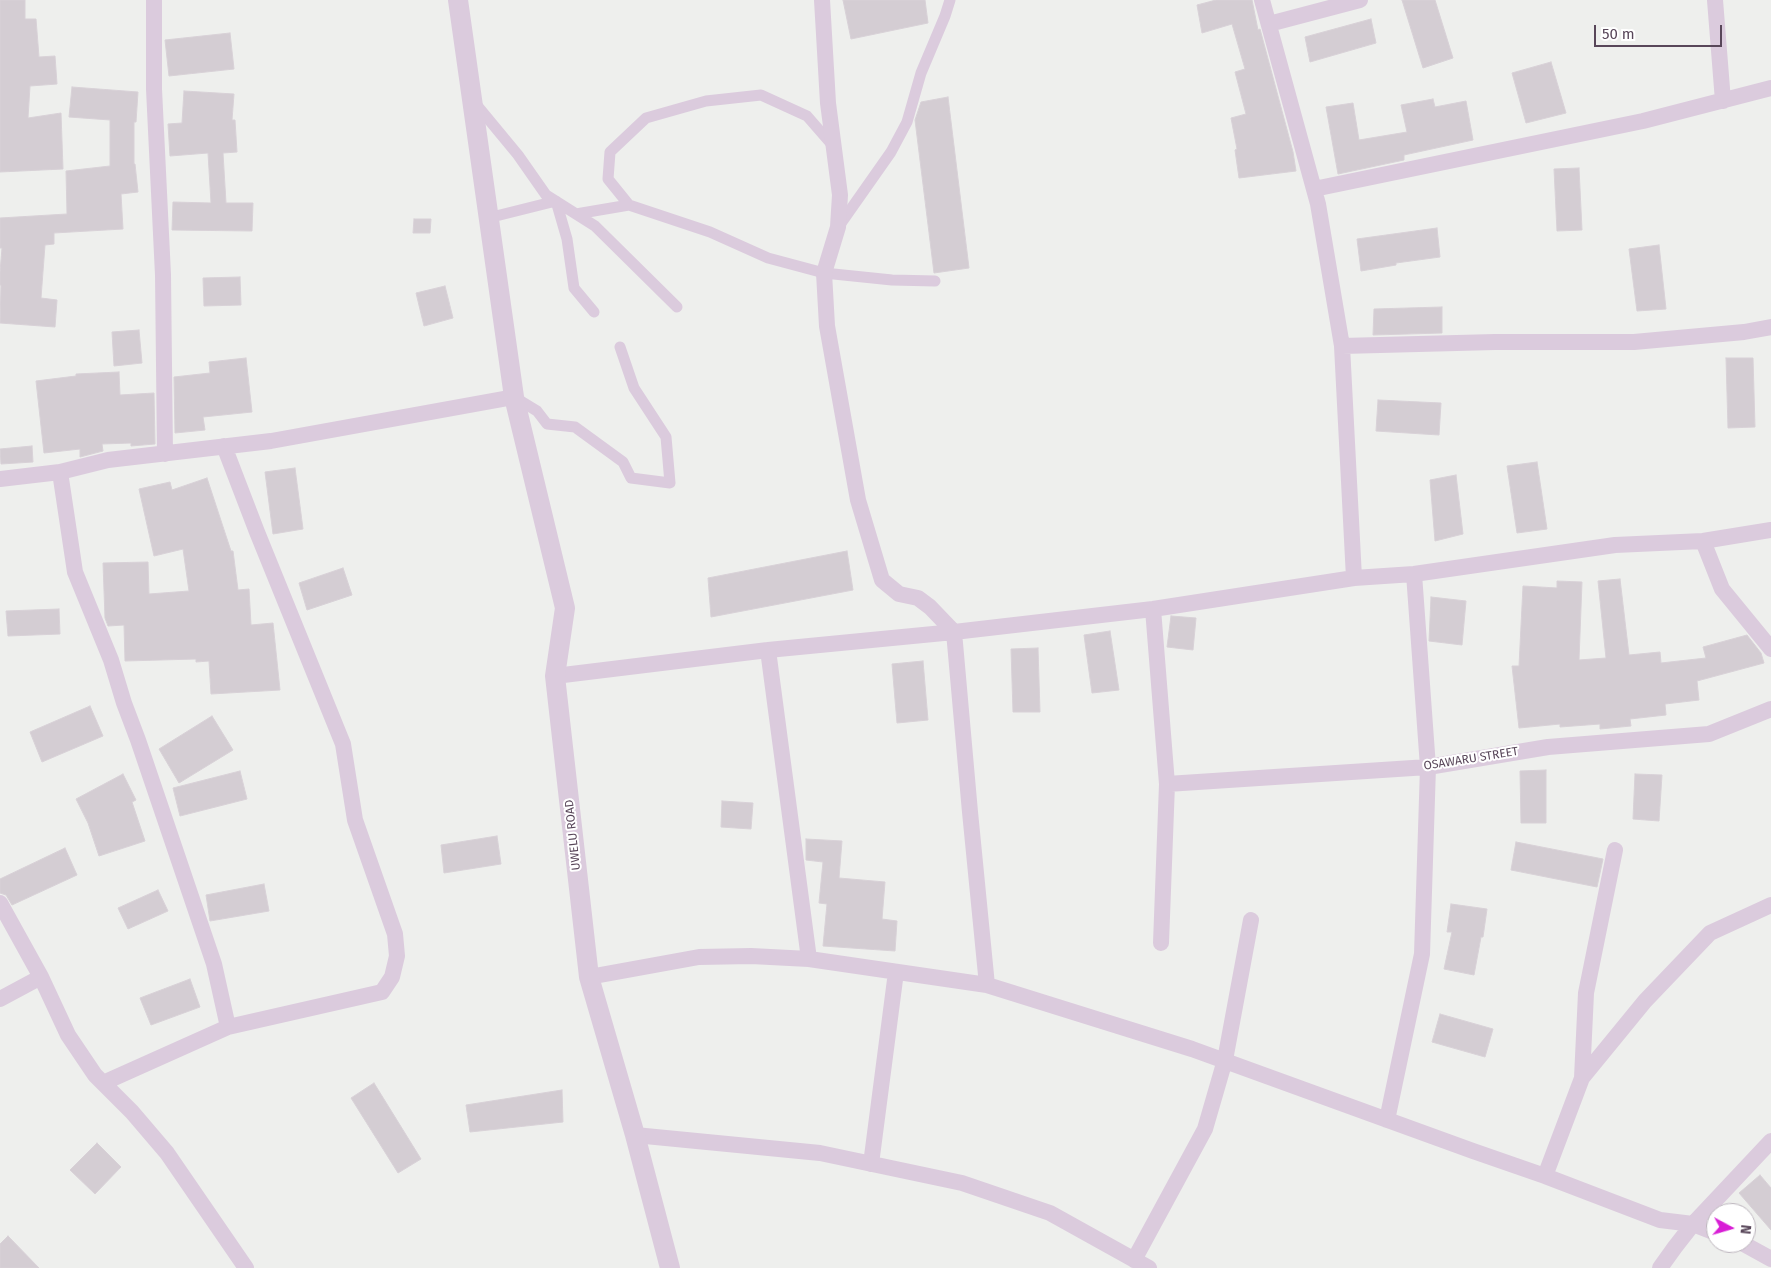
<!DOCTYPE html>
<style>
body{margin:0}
#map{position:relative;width:1771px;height:1268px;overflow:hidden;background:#eeefed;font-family:"Fira Sans",sans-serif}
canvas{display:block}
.north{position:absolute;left:1706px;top:1203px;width:50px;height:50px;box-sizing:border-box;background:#fff;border:1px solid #bcb5bd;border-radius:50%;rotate:96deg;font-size:14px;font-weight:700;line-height:20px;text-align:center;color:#584659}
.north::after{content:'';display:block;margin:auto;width:18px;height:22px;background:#d81ed5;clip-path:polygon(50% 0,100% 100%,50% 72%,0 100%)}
.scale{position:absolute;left:1594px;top:25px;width:128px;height:22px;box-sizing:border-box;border:2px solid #584659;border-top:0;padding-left:6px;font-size:15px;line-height:18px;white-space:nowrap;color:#584659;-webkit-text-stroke:4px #fff;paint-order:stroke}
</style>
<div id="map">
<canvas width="1771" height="1268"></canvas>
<div class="north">N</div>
<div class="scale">50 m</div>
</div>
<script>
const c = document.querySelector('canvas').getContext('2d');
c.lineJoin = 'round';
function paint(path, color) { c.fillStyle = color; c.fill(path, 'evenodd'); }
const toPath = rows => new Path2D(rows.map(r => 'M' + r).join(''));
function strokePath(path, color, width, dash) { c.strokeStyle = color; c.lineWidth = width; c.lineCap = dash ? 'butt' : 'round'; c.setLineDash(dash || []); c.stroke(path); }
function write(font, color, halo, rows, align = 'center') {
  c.font = font + ' "Fira Sans",sans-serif'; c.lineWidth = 4; c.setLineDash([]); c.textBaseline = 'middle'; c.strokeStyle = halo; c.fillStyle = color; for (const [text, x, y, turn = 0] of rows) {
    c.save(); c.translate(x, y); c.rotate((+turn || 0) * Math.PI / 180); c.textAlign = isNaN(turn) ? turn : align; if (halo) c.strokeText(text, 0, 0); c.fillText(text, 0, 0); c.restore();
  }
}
const building = toPath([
 [0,0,25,0,25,19,36,19,39,57,55,56,57,84,30,86,28,118,61,113,63,169,0,172,0,0],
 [843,0,925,0,928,23,851,39,843,0],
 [1216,0,1252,0,1258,30,1260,29,1293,152,1296,171,1239,178,1235,150,1237,149,1231,118,1246,114,1235,72,1245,69,1232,24,1202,33,1197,5,1216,0],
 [1402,0,1435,0,1453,58,1423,68,1402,0],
 [1371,19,1376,43,1310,62,1305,37,1371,19],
 [230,33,234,69,169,76,165,40,230,33],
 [1551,62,1566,113,1526,123,1512,73,1551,62],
 [72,87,138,92,136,122,134,122,134,164,135,164,138,192,121,194,123,229,54,233,54,244,45,245,41,298,57,300,55,327,0,323,1,285,0,285,0,272,2,248,0,248,0,218,67,214,66,171,110,166,110,120,69,117,72,87],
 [184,91,234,94,232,120,235,120,237,152,223,153,226,203,253,203,252,231,172,230,173,202,211,203,208,153,170,156,168,124,182,123,184,91],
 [948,97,969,268,934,273,915,120,921,102,948,97],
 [1433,99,1435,107,1466,101,1473,140,1404,155,1404,160,1338,174,1326,107,1353,103,1359,140,1407,132,1401,105,1433,99],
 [1579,168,1582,230,1557,231,1554,169,1579,168],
 [414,219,431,219,430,233,413,233,414,219],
 [1437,228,1440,257,1396,263,1396,265,1361,271,1357,239,1437,228],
 [1659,245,1666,309,1637,311,1629,249,1659,245],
 [240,277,241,305,204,306,203,278,240,277],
 [445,286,453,318,424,326,416,293,445,286],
 [1442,307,1442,333,1373,335,1374,309,1442,307],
 [139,330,142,363,114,366,112,332,139,330],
 [246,358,252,412,203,417,205,430,175,433,174,377,210,373,209,362,246,358],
 [1726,358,1753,358,1755,427,1728,428,1726,358],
 [119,372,120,395,154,393,155,444,131,446,131,443,102,444,103,451,80,457,80,449,44,453,36,381,76,376,76,374,119,372],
 [1378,400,1441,403,1439,435,1376,431,1378,400],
 [32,446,33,462,1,464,0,449,32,446],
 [1537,462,1547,529,1517,533,1507,466,1537,462],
 [295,468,303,529,273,534,265,472,295,468],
 [1456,475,1463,534,1435,541,1430,480,1456,475],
 [207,478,231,551,233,551,238,590,249,589,251,625,273,623,280,690,211,694,209,661,196,662,196,659,125,661,124,625,108,626,105,618,103,563,148,562,149,594,189,591,183,549,154,556,139,489,170,482,172,490,207,478],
 [847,551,853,590,711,617,708,578,847,551],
 [343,568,352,595,307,610,299,583,343,568],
 [1620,579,1629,655,1660,652,1661,663,1706,658,1703,647,1747,635,1761,653,1764,663,1697,681,1699,700,1665,704,1666,715,1630,719,1631,726,1600,729,1600,724,1560,727,1560,724,1519,728,1512,666,1519,666,1523,586,1557,588,1557,581,1582,582,1579,660,1606,658,1598,581,1620,579],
 [1431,597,1466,601,1462,645,1429,641,1431,597],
 [59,609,60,634,8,636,6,611,59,609],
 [1171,616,1196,618,1193,650,1167,647,1171,616],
 [1110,631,1119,690,1092,693,1084,635,1110,631],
 [1038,648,1040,712,1013,712,1011,649,1038,648],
 [923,661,928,720,897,723,892,664,923,661],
 [90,706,103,736,42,762,30,732,90,706],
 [212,716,233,750,179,783,159,749,212,716],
 [1546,770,1546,823,1521,823,1520,771,1546,770],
 [240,771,247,799,180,816,173,788,240,771],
 [123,774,136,800,132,802,145,841,99,856,88,823,76,799,123,774],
 [1635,774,1662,775,1659,821,1633,819,1635,774],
 [722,801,753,803,751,829,721,827,722,801],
 [497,836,501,864,444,873,441,845,497,836],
 [806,839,842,841,839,878,885,882,882,919,897,921,895,951,823,946,827,904,819,903,823,862,806,860,806,839],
 [1516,842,1603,859,1597,887,1511,870,1516,842],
 [65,848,77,875,12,905,6,895,0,893,0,879,65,848],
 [264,884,269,911,210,921,206,895,264,884],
 [158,890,168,911,128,929,118,908,158,890],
 [1451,904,1487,909,1483,937,1481,937,1474,975,1444,969,1452,932,1447,932,1451,904],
 [190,979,200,1007,151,1025,140,998,190,979],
 [1440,1014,1493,1029,1485,1057,1432,1042,1440,1014],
 [374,1083,421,1159,398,1173,351,1098,374,1083],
 [562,1090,563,1122,470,1132,466,1105,562,1090],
 [97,1143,121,1167,95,1194,70,1170,97,1143],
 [1760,1175,1771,1188,1771,1230,1739,1193,1760,1175],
 [8,1236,39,1268,0,1268,0,1244,8,1236]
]);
paint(building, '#d4cdd3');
strokePath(building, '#d8d1d7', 1);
strokePath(toPath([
 [475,103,518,155,546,195,595,226,677,307],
 [629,205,710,232,768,258,824,273,892,280,935,281],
 [576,214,629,205,608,179,610,152,646,118,706,101,761,95,807,116,834,147],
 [488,218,556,201,567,239,574,288,594,312],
 [839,226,891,152,907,122,921,73,945,16,950,0],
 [514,397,537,411,547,424,575,427,623,462,631,478,670,483,666,437,634,388,620,347]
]), '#dbcbdd', 11);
strokePath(toPath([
 [154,0,154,89,163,275,165,454],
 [822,0,828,103,840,195,838,227,824,273,827,326,858,500,882,580,899,594,918,598,930,607,954,632,970,812,987,985],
 [1262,0,1318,204,1342,346,1354,578],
 [1715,0,1723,101],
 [1269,24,1360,0],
 [1314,189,1643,121,1771,88],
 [1342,346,1495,342,1634,342,1744,332,1771,327],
 [60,472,75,572,111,660,124,703,138,740,214,964,228,1027],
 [0,479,60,472,108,460,271,441,514,397],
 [1703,541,1722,589,1771,649],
 [1153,609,1167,784,1161,943],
 [768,650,809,959],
 [555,676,768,650,954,632,1153,609,1354,578,1414,574,1615,545,1703,541,1771,530],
 [1167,784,1428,767,1548,747,1709,734,1771,709],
 [0,903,41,977,68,1035,95,1075,132,1112,167,1153,246,1268],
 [589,977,699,957,751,956,809,959,987,985,1192,1049,1473,1151,1545,1176,1660,1220,1693,1224,1716,1233],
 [0,999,41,977],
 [1582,1078,1586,993,1615,850],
 [103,1083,228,1027,382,992,392,977,397,956,395,934,355,820,343,744,257,532,224,446],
 [1387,1120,1422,954,1428,767,1414,574],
 [635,1135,820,1153,962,1183,1050,1213,1149,1268],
 [871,1164,896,972],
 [1545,1176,1582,1078,1645,1001,1710,933,1771,905],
 [1742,1243,1771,1259],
 [1134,1260,1205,1129,1225,1060,1251,920],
 [1660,1268,1675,1247,1693,1224,1771,1141]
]), '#dbcbdd', 16);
strokePath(toPath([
 [458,0,514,397,565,608,555,676,589,977,635,1135,670,1268]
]), '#dbcbdd', 20);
write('12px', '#584659', '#fff', [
 ["OSAWARU STREET",1471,759,-9],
 ["UWELU ROAD",573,835,-96]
]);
</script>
